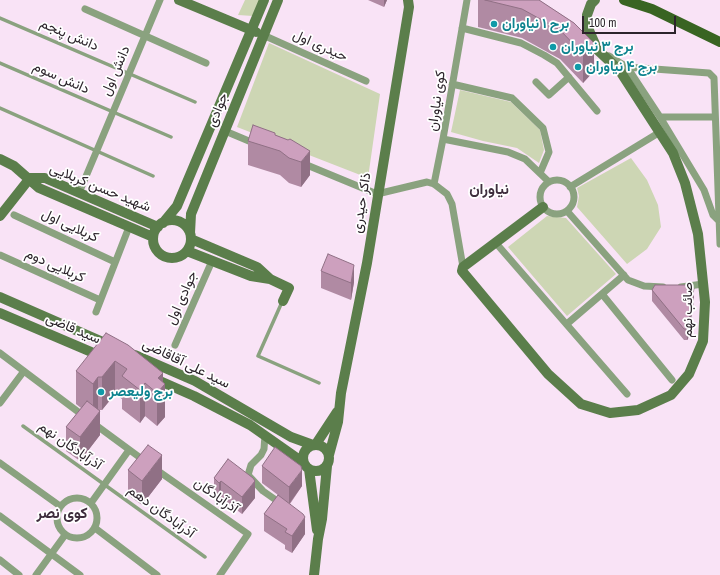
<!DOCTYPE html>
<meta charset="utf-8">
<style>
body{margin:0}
#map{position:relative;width:720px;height:575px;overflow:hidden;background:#f9e3f6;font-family:"Archivo Narrow",sans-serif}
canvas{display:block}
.scale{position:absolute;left:582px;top:16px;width:94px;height:18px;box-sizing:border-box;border:2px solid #2c242b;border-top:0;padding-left:5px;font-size:12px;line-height:14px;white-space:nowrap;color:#2c242b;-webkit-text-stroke:3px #fff;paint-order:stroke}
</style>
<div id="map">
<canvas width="720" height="575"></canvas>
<div class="scale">100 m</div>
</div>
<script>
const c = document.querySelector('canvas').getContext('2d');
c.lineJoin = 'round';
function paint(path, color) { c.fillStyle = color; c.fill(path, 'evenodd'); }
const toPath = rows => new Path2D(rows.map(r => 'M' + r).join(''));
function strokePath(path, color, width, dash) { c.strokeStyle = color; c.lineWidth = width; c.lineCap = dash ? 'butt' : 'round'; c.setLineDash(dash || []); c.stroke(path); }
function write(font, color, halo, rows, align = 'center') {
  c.font = font + ' "Archivo Narrow",Vazirmatn,sans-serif'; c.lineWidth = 3.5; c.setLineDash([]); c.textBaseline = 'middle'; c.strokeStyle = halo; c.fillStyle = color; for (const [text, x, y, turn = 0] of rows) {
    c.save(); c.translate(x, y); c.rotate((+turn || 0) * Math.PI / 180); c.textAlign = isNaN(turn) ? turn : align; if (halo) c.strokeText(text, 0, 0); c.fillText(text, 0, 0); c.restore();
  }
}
paint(toPath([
 [245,0,261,0,253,16,238,15],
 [269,43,380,94,368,178,237,127],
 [460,90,511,102,540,130,544,150,539,163,517,148,483,141,451,132],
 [631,158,647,180,658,205,661,227,647,249,627,264,577,207,579,196,577,188],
 [547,216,566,218,616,274,567,316,508,247]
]), '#cdd6b4');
strokePath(toPath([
 [0,18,195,102],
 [0,63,171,137],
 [0,108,153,176],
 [282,302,258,356,319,383],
 [23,426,205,557]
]), '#8aa27f', 3.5);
strokePath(toPath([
 [467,0,443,139,508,152,525,159,549,182],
 [85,9,206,63],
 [462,28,521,43,544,55,557,63,597,111],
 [263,35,366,81],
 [609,56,627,67,660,117,715,117],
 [627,67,709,73,714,78,720,244],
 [536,82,549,95,569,77],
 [452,84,512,98,543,128,549,152,540,173],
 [660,117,704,190,713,215,718,220],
 [225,131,256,144],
 [302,163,377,194,427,182,434,184,447,194,452,204,463,267],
 '540 197a17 17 0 1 1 34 0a17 17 0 1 1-34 0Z',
 [434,184,443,139],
 [570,187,660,132],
 [79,193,160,0],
 [567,211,628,280,644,286,663,287],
 [14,215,115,262],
 [495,242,627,394],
 [0,255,100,300],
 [681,287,703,284],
 [602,294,672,380],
 [96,312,129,227],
 [568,323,624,275],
 [175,345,212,261],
 [0,353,85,417],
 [0,403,24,371],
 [93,423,146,462],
 [265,435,264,449,261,455,251,465,248,475,263,491,283,505],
 [0,463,60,506],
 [154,468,248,534,220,575],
 '57 518a20 20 0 1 1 40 0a20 20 0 1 1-40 0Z',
 [91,503,129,450],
 [0,516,80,575],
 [95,528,157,575],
 [0,560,19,575],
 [36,575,65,535]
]), '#8aa27f', 7);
strokePath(toPath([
 [179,0,256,32],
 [595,0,591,4,587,15,588,28,595,44],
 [0,159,14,166,39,188,153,237],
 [30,178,45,178,158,227],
 [543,207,463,267,462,271,548,374,581,404,610,413,638,410,671,395,689,374,703,341,705,302,698,234,685,183,673,153,620,71,584,37],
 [0,216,30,178],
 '153 239a19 19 0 1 1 38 0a19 19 0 1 1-38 0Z',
 [163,223,177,206,264,0],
 [190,233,191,214,278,0],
 [187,251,251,276,270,279,257,267,191,239],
 [270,279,289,288,283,301],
 [0,297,112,346],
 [0,313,103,357],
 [135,355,195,381,291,437,313,445],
 [153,378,194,396,250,425,304,463],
 [316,444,337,412],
 '303 458a13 13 0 1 1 26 0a13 13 0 1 1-26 0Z',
 [329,455,338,422,341,393,367,263,409,7,408,0],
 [309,469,317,530],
 [314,575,318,539,322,519,327,466]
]), '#5b7e4b', 10);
strokePath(toPath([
 [624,0,652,9,720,42]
]), '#396422', 10);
paint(toPath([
 [368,0,387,0,384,7],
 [478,0,539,0,574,23,594,71,583,83,560,59,522,38,478,27],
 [275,135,288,140,310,175,301,187,289,183,280,175,248,165,248,141],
 [321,271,354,282,351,300,321,288],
 [652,290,694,300,688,339,687,340,684,340,652,301],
 [128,345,163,382,165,417,157,426,145,416,140,423,122,409,122,399,115,394,102,410,100,410,100,435,80,461,66,451,66,427,81,408,76,404,76,371],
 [228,459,255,498,242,514,221,498,219,500,214,495,214,478],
 [262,466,302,486,290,504,305,534,292,553,285,549,285,545,264,531,264,514,278,495,262,483],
 [128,470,162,479,142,505,128,495]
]), '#b08aa3');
paint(toPath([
 [384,0,387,0,384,7],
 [594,43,594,71,583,83,583,54],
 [310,151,310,175,301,187,301,162],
 [354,265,354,282,351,300,351,283],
 [694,288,694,300,688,339,687,340,687,329],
 [115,361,115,394,102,410,102,377],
 [163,373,163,386,165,384,165,417,157,426,157,393,158,378],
 [98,377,98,410,93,416,93,384],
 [145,383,145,416,140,423,140,390],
 [100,411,100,435,80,461,80,437],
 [162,455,162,479,142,505,142,481],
 [302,470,302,486,289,504,289,487],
 [221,481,221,498,219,500,219,483],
 [255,481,255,498,242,514,242,497],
 [305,517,305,534,292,553,292,536]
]), '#907085');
const building = toPath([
 [485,0,539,0,574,23,594,43,583,54,560,30,522,9,485,0],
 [253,125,275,133,275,135,288,140,290,139,310,151,301,162,289,158,280,151,248,141,253,125],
 [328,254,354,265,351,283,321,271,328,254],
 [655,285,690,285,694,288,688,328,687,329,684,329,652,290,655,285],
 [106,333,128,345,163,373,158,378,165,384,157,393,145,383,140,390,122,376,127,369,115,361,102,377,98,377,93,384,76,371,106,333],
 [87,401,100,411,80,437,66,427,87,401],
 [148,445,162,455,142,481,128,470,148,445],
 [275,447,301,466,302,470,289,487,262,466,275,447],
 [228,459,253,478,255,481,242,497,221,481,219,483,214,478,228,459],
 [278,495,303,514,305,517,292,536,285,532,287,529,264,514,278,495]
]);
paint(building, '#cda0be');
strokePath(building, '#907085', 1);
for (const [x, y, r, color] of [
 [494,24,4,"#0f9aa8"],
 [553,47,4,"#0f9aa8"],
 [578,67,4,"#0f9aa8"],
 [101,392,4,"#0f9aa8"]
]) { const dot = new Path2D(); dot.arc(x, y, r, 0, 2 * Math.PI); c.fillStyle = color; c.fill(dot); strokePath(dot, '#fff', 1.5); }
write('bold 14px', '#0d838f', '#fff', [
 ["برح ۱ نیاوران",502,24],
 ["برج ۳ نیاوران",561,47],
 ["برج ۴ نیاوران",586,67],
 ["برج ولیعصر",109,392]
], 'left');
write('14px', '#2c242b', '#fff', [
 ["دانش پنجم",69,35,23],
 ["حیدری اول",320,46,24],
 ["دانش اول",116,71,-67],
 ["دانش سوم",61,78,24],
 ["کوی نیاوران",437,101,-82],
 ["جوادی",218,110,-68],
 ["شهید حسن کربلایی",100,188,22],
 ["ذاکر حیدری",362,203,-81],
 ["کربلایی اول",70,226,25],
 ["کربلایی دوم",55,266,24],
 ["جوادی اول",182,298,-66],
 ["صائب نهم",688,310,-90],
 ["سید قاضی",73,329,23],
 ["سید علی آقاقاضی",186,364,26],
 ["آذرآبادگان نهم",70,446,35],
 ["آذرآبادگان",216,496,35],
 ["آذرآبادگان دهم",161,512,36]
]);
write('bold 15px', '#3e2e3d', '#fff', [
 ["نیاوران",489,190],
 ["کوی نصر",62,514]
]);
</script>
